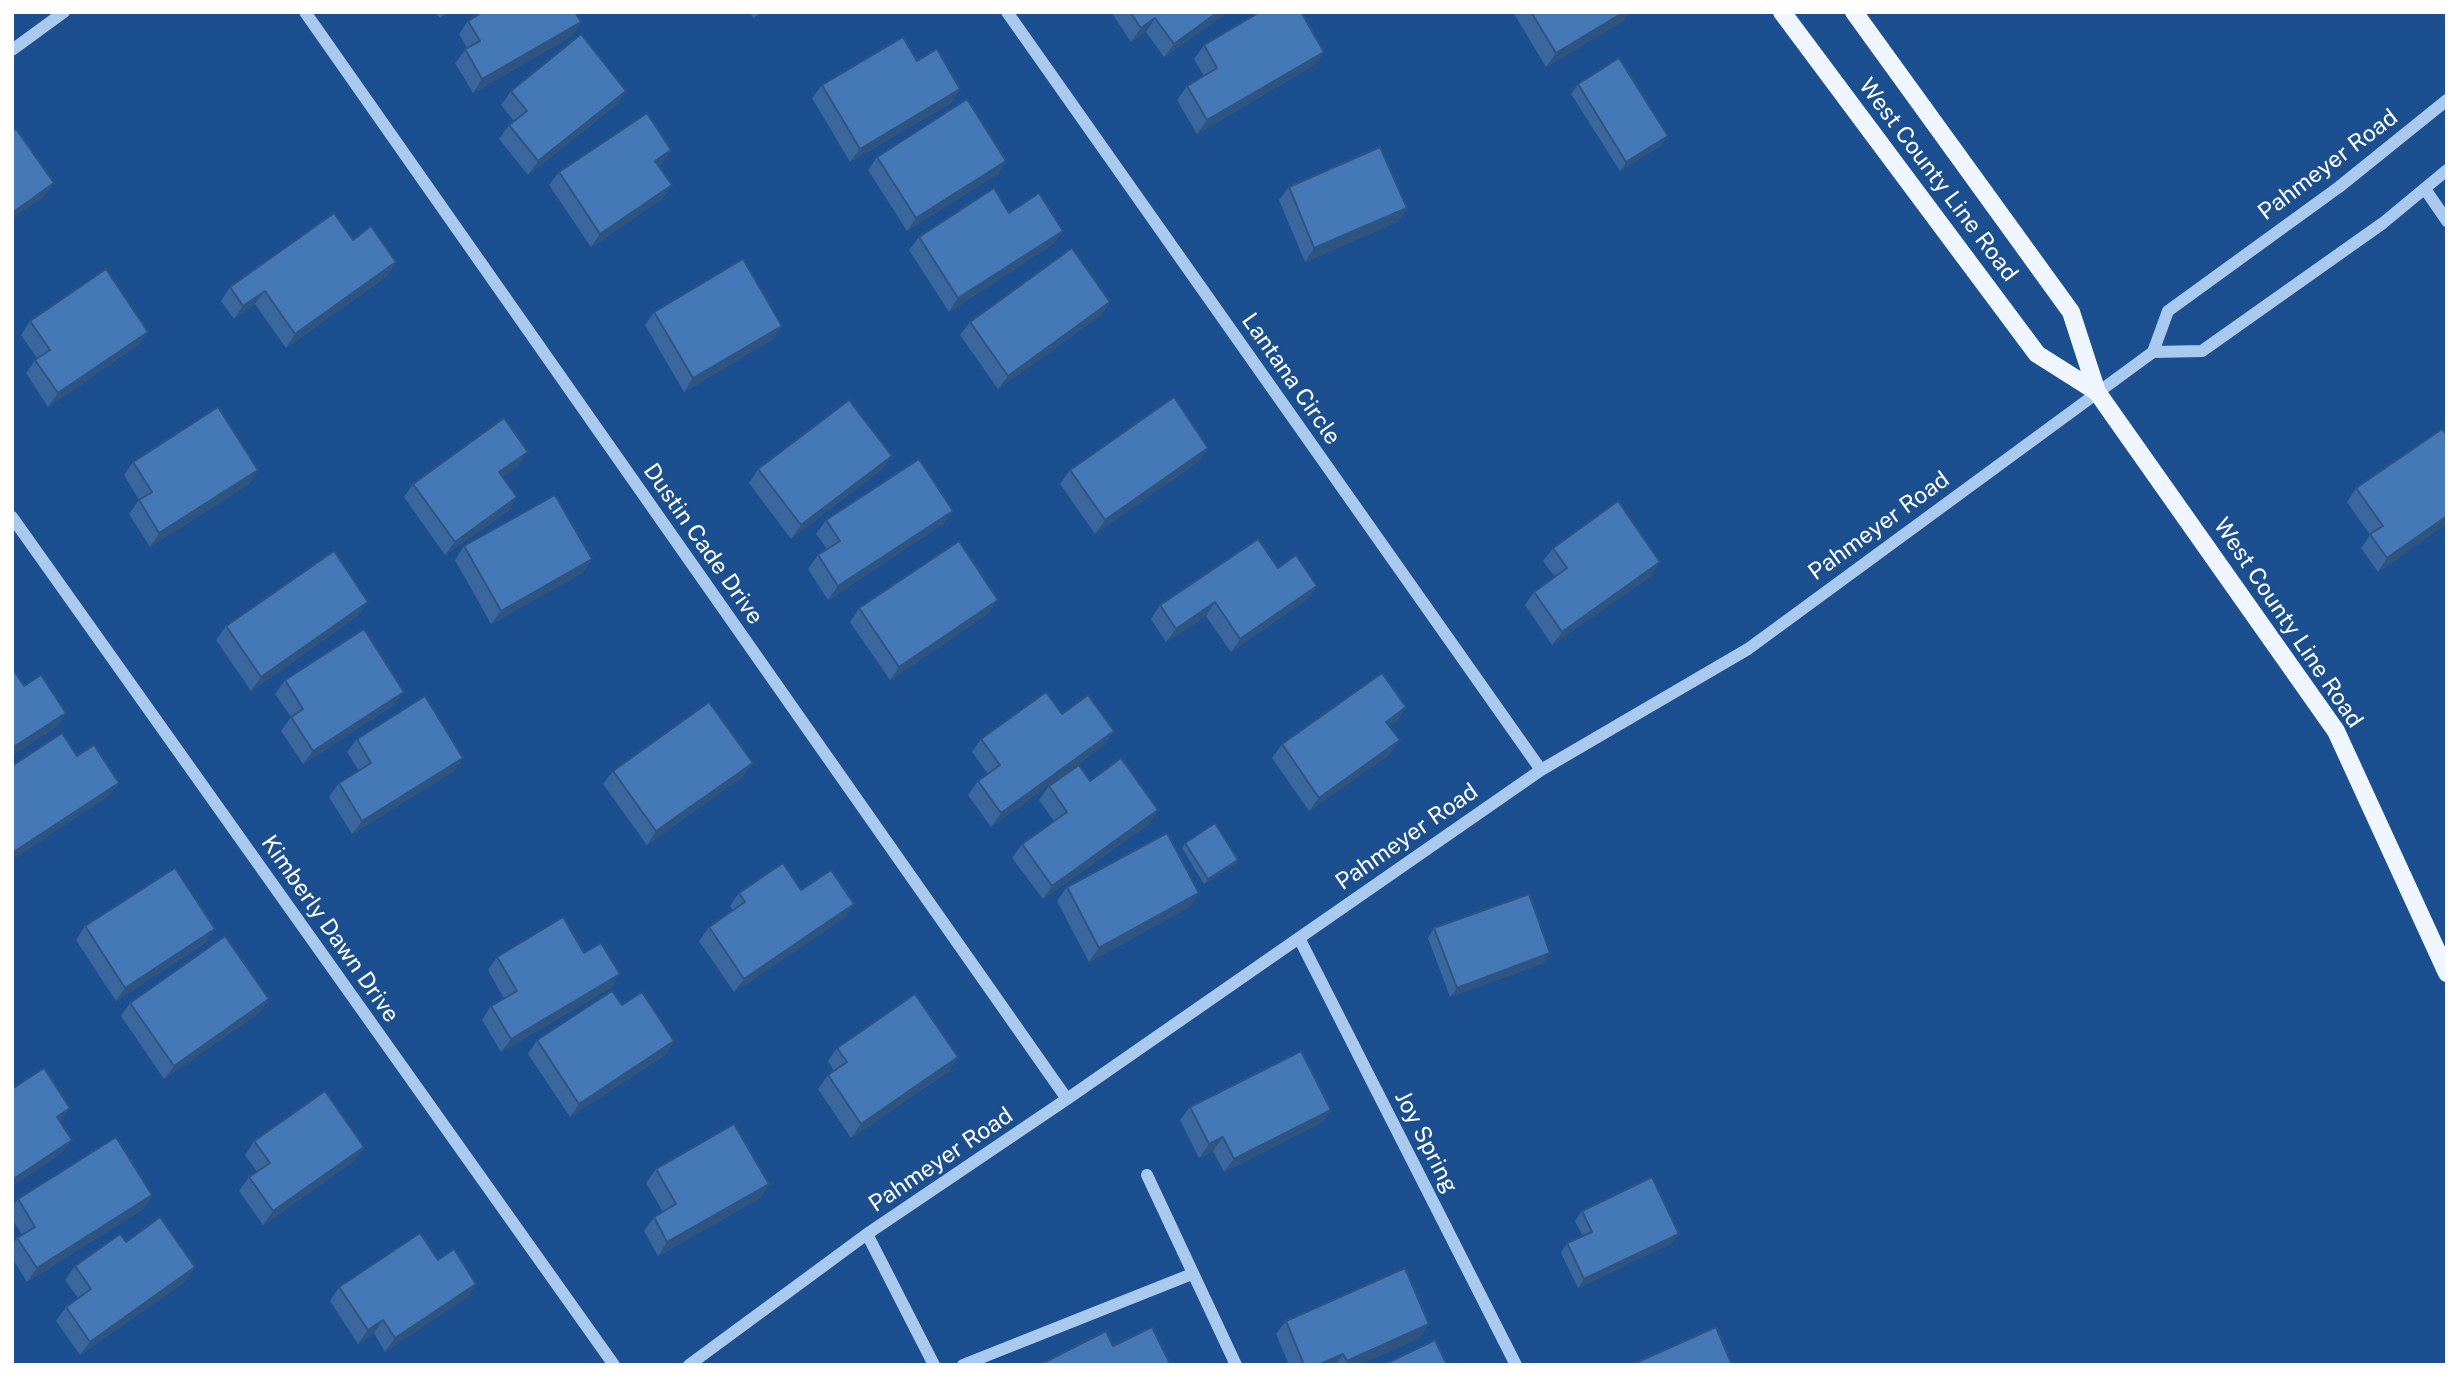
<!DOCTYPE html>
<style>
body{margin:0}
#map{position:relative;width:2459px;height:1377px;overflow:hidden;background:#1b4f8f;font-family:"Public Sans",sans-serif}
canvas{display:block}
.frame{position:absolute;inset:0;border:14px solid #fff;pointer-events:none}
</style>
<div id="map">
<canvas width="2459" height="1377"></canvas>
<div class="frame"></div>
</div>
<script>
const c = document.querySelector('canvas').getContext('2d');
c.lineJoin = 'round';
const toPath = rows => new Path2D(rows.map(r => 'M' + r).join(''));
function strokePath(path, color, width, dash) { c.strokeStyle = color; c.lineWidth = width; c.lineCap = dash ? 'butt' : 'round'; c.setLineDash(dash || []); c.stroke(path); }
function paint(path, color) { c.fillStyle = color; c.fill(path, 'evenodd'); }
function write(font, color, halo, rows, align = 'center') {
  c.font = font + ' "Public Sans",sans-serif'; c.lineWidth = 6; c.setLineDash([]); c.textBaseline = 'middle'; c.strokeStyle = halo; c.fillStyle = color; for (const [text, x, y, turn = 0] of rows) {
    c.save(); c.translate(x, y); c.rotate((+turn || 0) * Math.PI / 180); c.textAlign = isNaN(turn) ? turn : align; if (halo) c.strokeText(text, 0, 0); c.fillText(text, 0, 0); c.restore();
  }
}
strokePath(toPath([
 [305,12,1067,1099],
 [1007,12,1541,770],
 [12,50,64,12],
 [2425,189,2447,221],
 [2153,352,2168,311,2339,187,2447,100],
 [12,517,614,1365],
 [1299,938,1516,1365],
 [1147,1175,1236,1365],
 [867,1234,934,1365],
 [689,1365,867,1234,1067,1099,1541,770,1748,649,2153,352,2202,351,2383,223,2447,170],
 [963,1365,1192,1274]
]), '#a9c9ee', 12);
strokePath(toPath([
 [1782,12,2037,354,2097,392],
 [1854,12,2071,312,2097,392,2336,731,2447,973]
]), '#f0f6ff', 18);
paint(toPath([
 [435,12,448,12,440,18],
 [750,12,762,12,753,18],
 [1111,12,1228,12,1164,57,1146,32,1131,42],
 [1513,12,1629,12,1623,21,1546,67],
 [468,21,581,22,572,36,473,93,455,63,467,48,459,34],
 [1204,45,1324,52,1314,65,1197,134,1177,100,1187,86,1204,76,1194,59],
 [1578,84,1662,145,1620,171,1571,94],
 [822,85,960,89,951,103,850,162,812,98],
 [511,91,626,91,617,104,528,175,499,139,509,125,514,121,501,105],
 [671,150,662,163,658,166,672,185,662,199,591,247,549,185,559,172],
 [877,157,1006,161,997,174,907,231,868,170],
 [1289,187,1407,208,1397,222,1305,262,1279,200],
 [1009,213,1063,231,1053,244,949,312,909,250,919,237],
 [353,240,396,262,387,276,286,348,255,304,234,319,221,301,230,287],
 [1110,302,1101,315,998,389,960,335,970,322],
 [654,312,773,339,684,392,645,325],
 [30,321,148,332,138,345,48,407,26,373,37,358,21,335],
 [1208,448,1199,461,1095,534,1060,484,1070,470],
 [133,462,258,470,249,484,150,547,129,514,139,500,124,475],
 [519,465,502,477,517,497,508,511,445,555,404,497,413,484],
 [758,469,882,469,791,539,749,483],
 [2356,488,2447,523,2378,572,2361,548,2370,535,2347,502],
 [953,511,943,524,828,600,808,569,818,555,827,549,816,534,826,520],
 [464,546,592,559,582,573,491,624,455,560],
 [1553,548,1651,576,1552,645,1525,605,1534,592,1555,577,1543,561],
 [1278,568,1317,586,1307,599,1231,652,1206,616,1166,642,1151,619,1160,605],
 [859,608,989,613,890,680,850,622],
 [359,615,251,691,216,640,226,626],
 [285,680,394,705,303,764,281,731,291,717,275,694],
 [1406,707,1397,721,1389,726,1390,754,1309,811,1272,758,1282,744],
 [1062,714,1114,731,1104,745,991,827,968,795,978,781,988,774,972,752,981,739],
 [357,739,454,771,352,834,329,797,339,783,359,771,347,752],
 [613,771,743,776,647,845,603,784],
 [1090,781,1149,824,1043,899,1012,858,1022,844,1054,821,1039,800,1049,786],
 [1185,843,1238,860,1235,864,1204,884,1182,848],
 [1067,887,1190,907,1089,962,1057,901],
 [801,890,845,917,734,992,699,941,709,927,733,911,730,906,739,893],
 [85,926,205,943,116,1001,76,940],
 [1434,928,1544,963,1450,997,1428,938],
 [584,953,620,974,610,988,501,1052,482,1020,491,1006,504,999,488,970,497,957],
 [269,999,260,1012,164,1079,121,1016,130,1003],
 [622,1005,674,1041,665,1055,570,1117,528,1054,537,1040],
 [837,1048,958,1057,949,1071,851,1138,818,1089,828,1075,834,1071,828,1061],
 [1190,1107,1331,1110,1321,1123,1224,1172,1213,1151,1199,1158,1180,1120],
 [254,1141,364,1147,354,1161,263,1225,239,1191,249,1177,257,1172,245,1155],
 [656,1169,769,1184,760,1198,658,1256,644,1231,654,1217,663,1212,646,1183],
 [152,1195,143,1209,27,1282,12,1258,12,1245,17,1238,22,1235,12,1219,12,1207,18,1199],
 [1582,1211,1672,1243,1578,1288,1561,1253,1567,1243,1583,1236,1575,1221],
 [126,1242,186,1281,80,1355,56,1321,66,1307,78,1298,65,1280,75,1266],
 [438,1260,476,1284,467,1297,385,1352,374,1333,358,1344,330,1301,339,1287],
 [1286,1321,1420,1338,1358,1365,1289,1365,1276,1334]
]), '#3a679d');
paint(toPath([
 [1218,12,1228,12,1164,57,1174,44],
 [1624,12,1629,12,1623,21,1546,67,1556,53],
 [1155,18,1146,32,1131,42,1141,28],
 [581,22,572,36,473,93,482,79],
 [1324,52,1314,65,1197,134,1207,120],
 [960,89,951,103,850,162,860,149],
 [626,91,617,104,528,175,538,161],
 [1668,136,1662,145,1620,171,1626,162],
 [671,150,662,163,645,174,655,161],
 [1006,161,997,174,907,231,916,218],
 [54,183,44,197,12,219,12,213],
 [672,185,662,199,591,247,600,234],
 [1407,208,1397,222,1305,262,1314,248],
 [1063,231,1053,244,949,312,958,298],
 [396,262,387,276,286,348,295,334],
 [265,291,255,304,234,319,243,306],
 [1110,302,1101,315,998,389,1008,376],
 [782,326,773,339,684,392,693,378],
 [148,332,138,345,48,407,58,393],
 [1208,448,1199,461,1095,534,1105,520],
 [528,452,519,465,490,486,499,472],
 [892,456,882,469,791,539,801,525],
 [258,470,249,484,150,547,159,533],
 [517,497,508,511,445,555,455,542],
 [953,511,943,524,828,600,838,586],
 [2447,516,2447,523,2378,572,2387,558],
 [592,559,582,573,491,624,501,611],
 [1660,562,1651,576,1552,645,1562,632],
 [1317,586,1307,599,1231,652,1240,639],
 [998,600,989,613,890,680,899,667],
 [368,602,359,615,251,691,261,677],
 [1215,602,1206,616,1166,642,1176,629],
 [404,692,394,705,303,764,313,751],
 [1406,707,1397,721,1377,735,1386,722],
 [66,713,57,727,12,756,12,748],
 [1114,731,1104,745,991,827,1001,813],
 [1400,740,1390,754,1309,811,1319,798],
 [463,758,454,771,352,834,362,821],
 [753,763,743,776,647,845,656,831],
 [119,783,109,796,12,860,12,853],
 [1158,810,1149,824,1043,899,1052,886],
 [1238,860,1235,864,1204,884,1208,879],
 [1199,893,1190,907,1089,962,1099,948],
 [854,904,845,917,734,992,744,979],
 [215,929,205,943,116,1001,125,988],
 [1550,953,1544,963,1450,997,1457,988],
 [620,974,610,988,501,1052,511,1039],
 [269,999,260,1012,164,1079,174,1066],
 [674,1041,665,1055,570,1117,579,1104],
 [958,1057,949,1071,851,1138,861,1124],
 [70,1108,61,1121,47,1131,57,1117],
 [1331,1110,1321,1123,1224,1172,1234,1159],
 [1223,1137,1213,1151,1199,1158,1209,1144],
 [72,1140,62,1153,12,1187,12,1180],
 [364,1147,354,1161,263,1225,273,1211],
 [769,1184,760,1198,658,1256,667,1242],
 [152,1195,143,1209,27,1282,37,1268],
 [1679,1234,1672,1243,1578,1288,1584,1279],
 [195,1267,186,1281,80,1355,90,1342],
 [476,1284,467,1297,385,1352,395,1338],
 [383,1320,374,1333,358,1344,368,1330],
 [1429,1324,1420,1338,1358,1365,1344,1365,1347,1361],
 [1343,1354,1336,1365,1318,1365]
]), '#305480');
const building = toPath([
 [483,12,575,12,581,22,482,79,465,49,480,41,468,21,483,12],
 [1130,12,1218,12,1174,44,1155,18,1141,28,1130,12],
 [1260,12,1301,12,1324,52,1207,120,1187,86,1217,68,1204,45,1260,12],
 [1531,12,1624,12,1556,53,1531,12],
 [581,34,626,91,538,161,509,125,527,111,511,91,581,34],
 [903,37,917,61,937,49,960,89,860,149,822,85,903,37],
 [1619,58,1668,136,1626,162,1578,84,1619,58],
 [967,99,1006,161,916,218,877,157,967,99],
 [647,113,671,150,655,161,672,185,600,234,559,172,647,113],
 [16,129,54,183,12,213,12,131,16,129],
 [1380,147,1407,208,1314,248,1289,187,1380,147],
 [994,188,1009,213,1039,193,1063,231,958,298,919,237,994,188],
 [334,213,353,240,371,226,396,262,295,334,265,291,243,306,230,287,334,213],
 [1072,248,1110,302,1008,376,970,322,1072,248],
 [743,259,782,326,693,378,654,312,743,259],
 [106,269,148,332,58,393,35,360,50,350,30,321,106,269],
 [1174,397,1208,448,1105,520,1070,470,1174,397],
 [849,400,892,456,801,525,758,469,849,400],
 [218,407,258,470,159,533,139,500,152,492,133,462,218,407],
 [504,418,528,452,499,472,517,497,455,542,413,484,504,418],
 [2442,429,2447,435,2447,516,2387,558,2370,534,2383,526,2356,488,2442,429],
 [919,459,953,511,838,586,818,555,840,541,826,520,919,459],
 [555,495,592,559,501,611,464,546,555,495],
 [1618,501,1660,562,1562,632,1534,592,1567,568,1553,548,1618,501],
 [1258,539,1278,568,1296,555,1317,586,1240,639,1215,602,1176,629,1160,605,1258,539],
 [959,541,998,600,899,667,859,608,959,541],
 [334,551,368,602,261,677,226,626,334,551],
 [364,629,404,692,313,751,291,717,303,709,285,680,364,629],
 [12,668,24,686,41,675,66,713,12,748,12,668],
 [1382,673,1406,707,1386,722,1400,740,1319,798,1282,744,1382,673],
 [1046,692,1062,714,1088,695,1114,731,1001,813,978,781,1000,765,981,739,1046,692],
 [425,696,463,758,362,821,339,783,371,763,357,739,425,696],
 [709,702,753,763,656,831,613,771,709,702],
 [62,733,77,756,94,745,119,783,12,853,12,766,62,733],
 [1121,758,1158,810,1052,886,1022,844,1067,812,1049,786,1079,765,1090,781,1121,758],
 [1215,823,1238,860,1208,879,1185,843,1215,823],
 [1167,833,1199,893,1099,948,1067,887,1167,833],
 [783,863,801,890,831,870,854,904,744,979,709,927,745,902,739,893,783,863],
 [175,868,215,929,125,988,85,926,175,868],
 [1529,894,1550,953,1457,988,1434,928,1529,894],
 [563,917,584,953,601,943,620,974,511,1039,491,1006,517,991,497,957,563,917],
 [225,936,269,999,174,1066,130,1003,225,936],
 [612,991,622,1005,642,992,674,1041,579,1104,537,1040,612,991],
 [915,994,958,1057,861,1124,828,1075,847,1062,837,1048,915,994],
 [1301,1051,1331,1110,1234,1159,1223,1137,1209,1144,1190,1107,1301,1051],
 [44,1068,70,1108,57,1117,72,1140,12,1180,12,1089,44,1068],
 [325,1091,364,1147,273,1211,249,1177,270,1163,254,1141,325,1091],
 [734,1124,769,1184,667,1242,654,1217,676,1204,656,1169,734,1124],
 [116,1137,152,1195,37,1268,17,1238,35,1227,18,1199,116,1137],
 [1652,1177,1679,1234,1584,1279,1567,1243,1592,1232,1582,1211,1652,1177],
 [160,1217,195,1267,90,1342,66,1307,91,1289,75,1266,120,1234,126,1242,160,1217],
 [420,1233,438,1260,454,1249,476,1284,395,1338,383,1320,368,1330,339,1287,420,1233],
 [1405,1268,1429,1324,1347,1361,1343,1354,1318,1365,1304,1365,1286,1321,1405,1268],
 [1152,1327,1170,1364,1169,1365,1039,1365,1106,1331,1113,1346,1152,1327],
 [1716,1327,1732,1365,1631,1365,1716,1327],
 [1435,1340,1447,1365,1383,1365,1435,1340]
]);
paint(building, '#4478b7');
strokePath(building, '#305480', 2);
write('23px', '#fff', '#1b4f8f', [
 ["Pahmeyer Road",2328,165,-37],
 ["West County Line Road",1938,180,53],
 ["Lantana Circle",1291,379,55],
 ["Pahmeyer Road",1879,526,-36],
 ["Dustin Cade Drive",703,544,55],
 ["West County Line Road",2288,623,56],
 ["Pahmeyer Road",1407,837,-35],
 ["Kimberly Dawn Drive",330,929,55],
 ["Joy Spring",1426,1142,63],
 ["Pahmeyer Road",941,1160,-34]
]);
</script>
